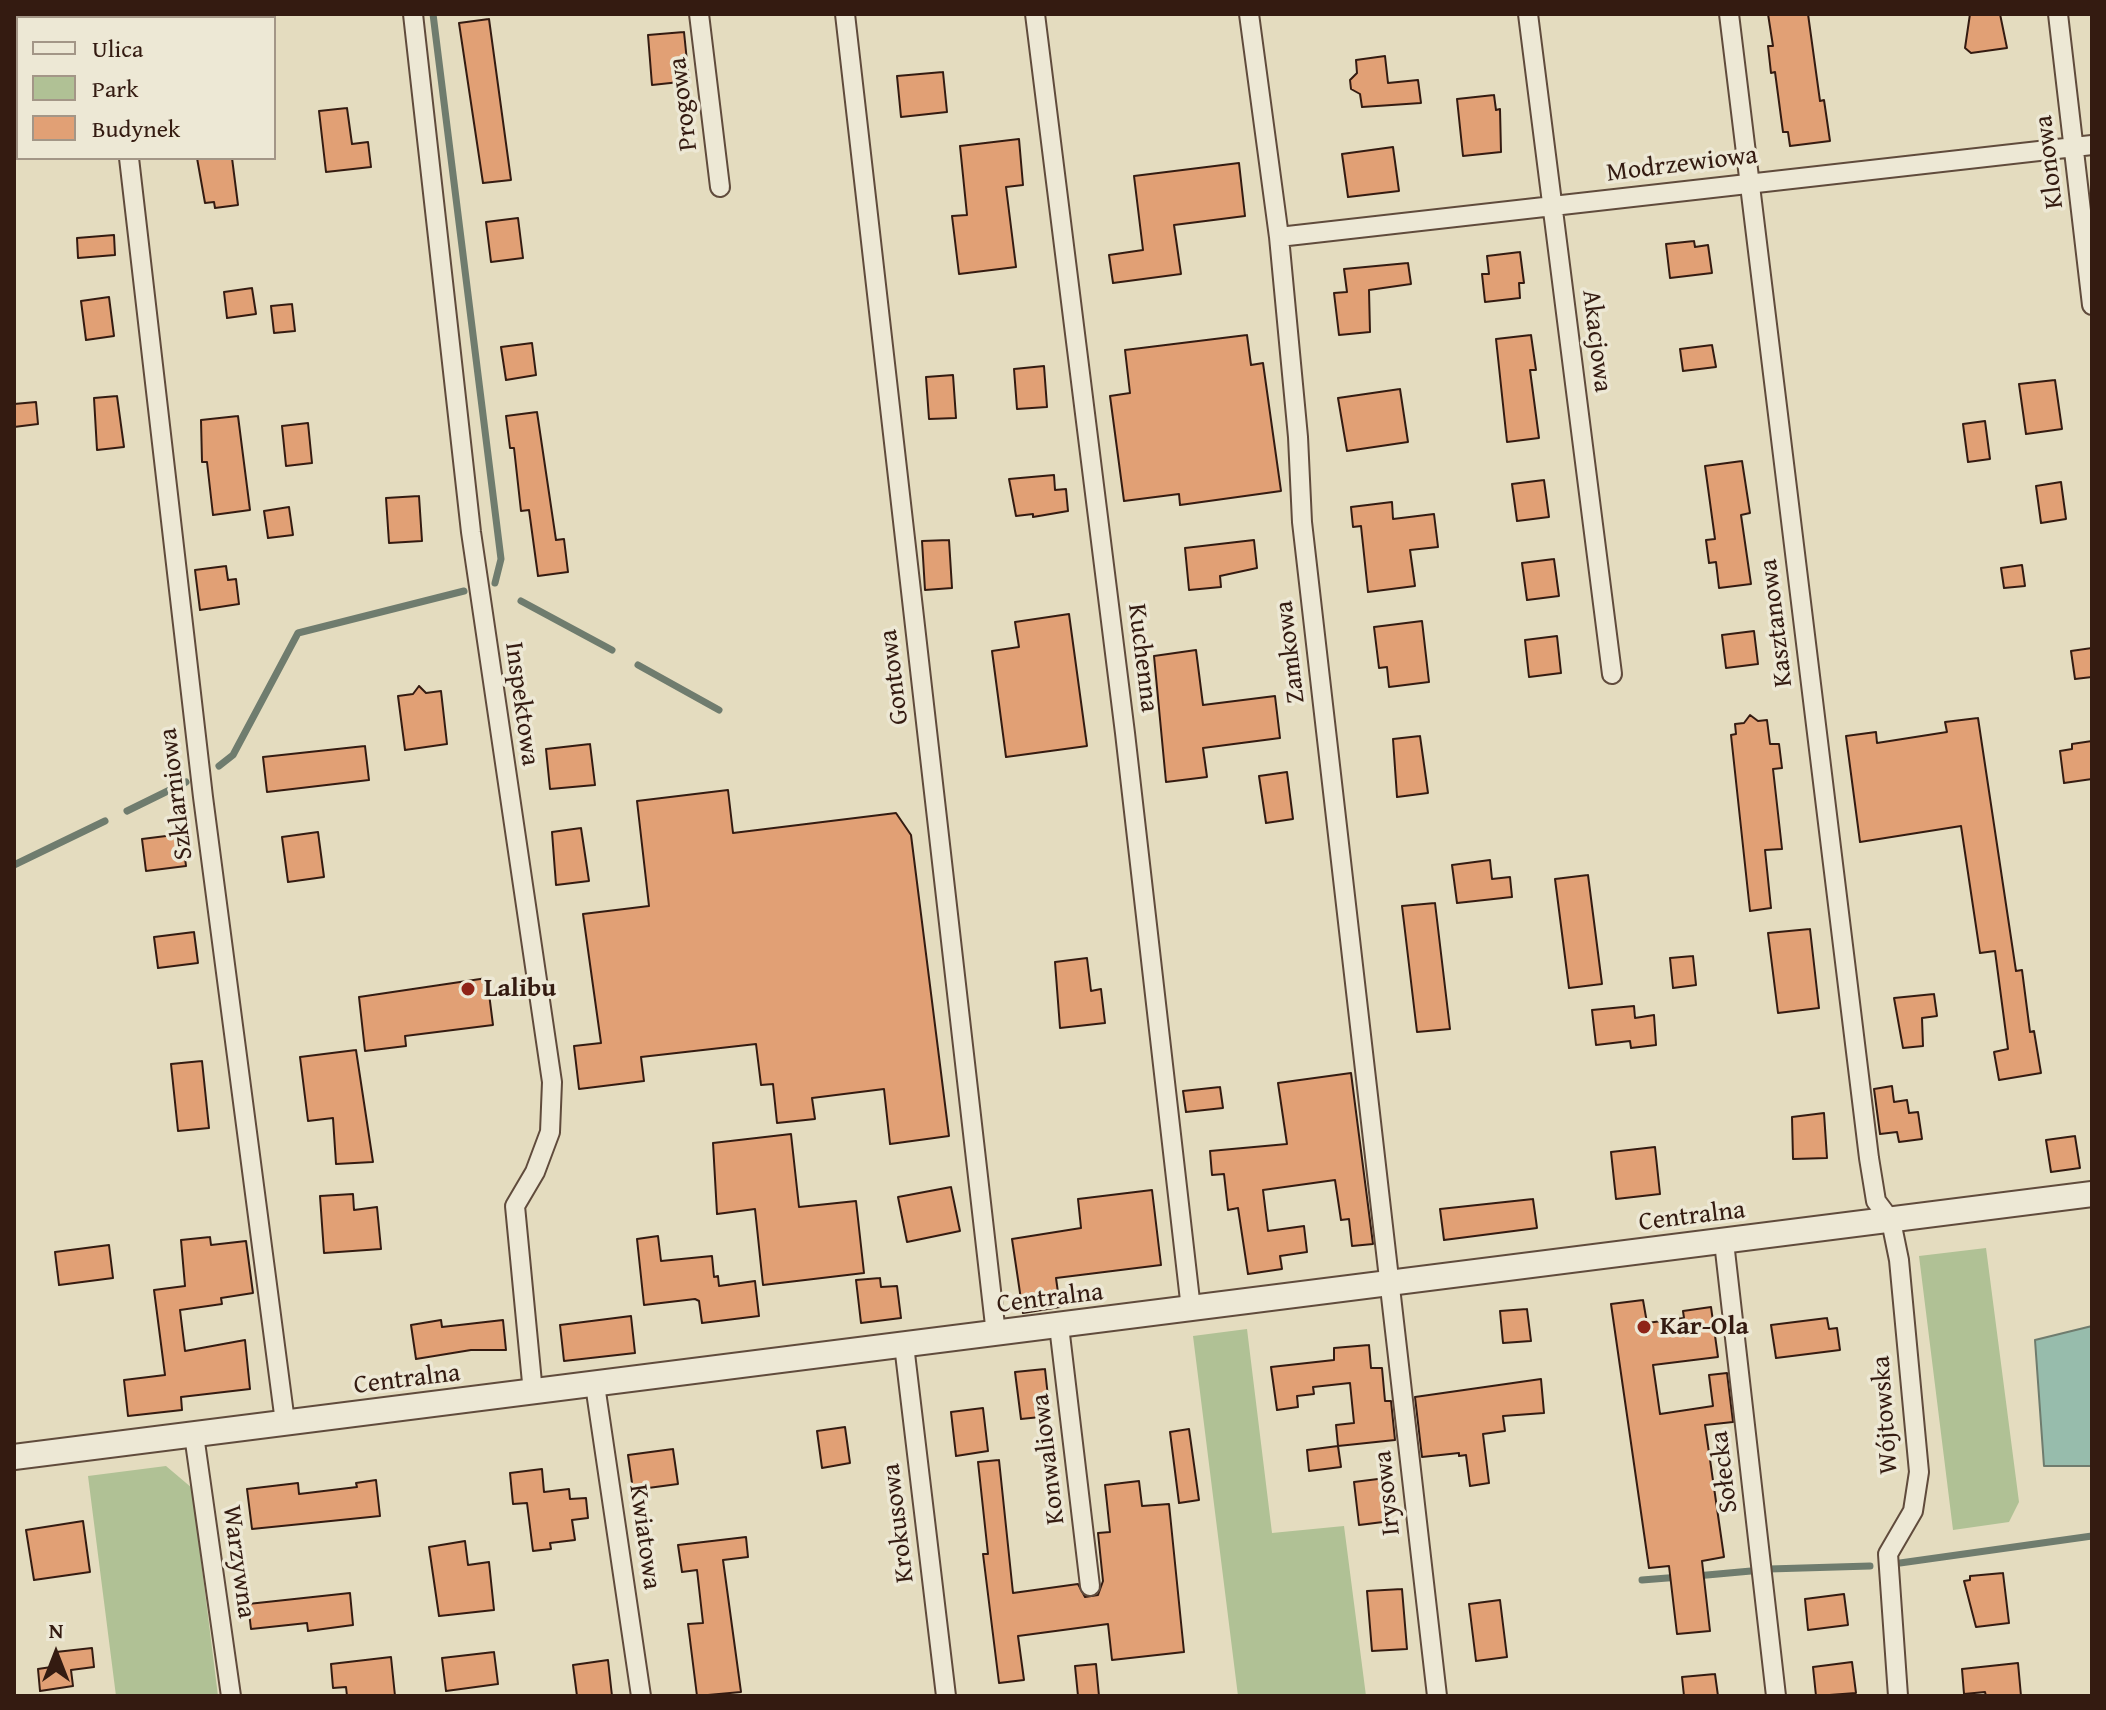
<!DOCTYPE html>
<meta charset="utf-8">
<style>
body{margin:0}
#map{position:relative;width:2106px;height:1710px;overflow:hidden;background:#e4dcbf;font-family:"Gentium Book Plus",serif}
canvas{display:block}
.frame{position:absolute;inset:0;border:16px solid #341b11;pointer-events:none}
.legend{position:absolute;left:16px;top:16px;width:260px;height:144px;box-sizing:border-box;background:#ede8d5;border:2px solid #a39687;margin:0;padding:10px 14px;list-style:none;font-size:24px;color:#341b11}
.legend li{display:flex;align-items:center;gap:16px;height:40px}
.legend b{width:40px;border:2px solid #a39687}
.north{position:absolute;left:16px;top:1614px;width:80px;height:80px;-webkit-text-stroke:6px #ede8d5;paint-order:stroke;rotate:0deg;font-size:22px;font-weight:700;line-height:32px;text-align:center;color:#341b11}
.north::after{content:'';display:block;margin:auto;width:28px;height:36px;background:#341b11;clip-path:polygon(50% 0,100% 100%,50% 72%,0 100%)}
</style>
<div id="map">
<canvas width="2106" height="1710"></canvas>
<div class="frame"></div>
<ul class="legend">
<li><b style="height:10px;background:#ede8d5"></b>Ulica</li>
<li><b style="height:22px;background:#b0c195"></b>Park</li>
<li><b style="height:22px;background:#e1a075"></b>Budynek</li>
</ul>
<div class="north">N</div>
</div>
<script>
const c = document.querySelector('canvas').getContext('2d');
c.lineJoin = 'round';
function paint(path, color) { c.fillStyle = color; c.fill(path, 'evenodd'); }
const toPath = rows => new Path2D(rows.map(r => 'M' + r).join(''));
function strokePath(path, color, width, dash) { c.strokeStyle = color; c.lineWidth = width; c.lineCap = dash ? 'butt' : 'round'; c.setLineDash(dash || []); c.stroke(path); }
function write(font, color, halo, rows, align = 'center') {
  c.font = font + ' "Gentium Book Plus",serif'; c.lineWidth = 7; c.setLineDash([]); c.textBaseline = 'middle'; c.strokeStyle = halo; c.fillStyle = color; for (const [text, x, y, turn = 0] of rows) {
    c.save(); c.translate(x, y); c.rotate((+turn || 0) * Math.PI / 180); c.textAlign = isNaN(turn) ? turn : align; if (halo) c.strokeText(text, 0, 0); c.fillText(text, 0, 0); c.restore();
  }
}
paint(toPath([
 [1986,1248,2019,1502,2009,1522,1953,1530,1919,1256],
 [1247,1329,1272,1533,1344,1526,1366,1696,1238,1696,1193,1336],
 [166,1466,192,1488,218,1696,116,1696,88,1476]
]), '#b0c195');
const water = toPath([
 [2092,1326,2092,1466,2044,1466,2035,1340,2092,1326]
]);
paint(water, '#97bcac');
strokePath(water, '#6f7c6e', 2);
strokePath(toPath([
 [433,14,501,559,495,583],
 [521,601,612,650],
 [638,665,719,710],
 [219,766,233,755,298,633,464,591],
 [127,811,186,782],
 [14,865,105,821],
 [1900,1563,2092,1536],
 [1769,1569,1870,1566],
 [1696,1576,1751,1571],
 [1642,1580,1680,1577]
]), '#6f7c6e', 7);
const building = toPath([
 [1768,14,1808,14,1820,101,1824,100,1830,141,1790,146,1788,132,1783,132,1775,72,1771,73,1768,46,1773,46,1768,14],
 [1970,14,2000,14,2007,48,1971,53,1965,48,1970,14],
 [489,19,511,180,483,183,459,23,489,19],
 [684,32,689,81,652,85,648,35,684,32],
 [1385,56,1388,83,1418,80,1421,103,1362,107,1360,94,1351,89,1350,80,1357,73,1356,60,1385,56],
 [943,72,947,112,901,117,897,76,943,72],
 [1494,95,1496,110,1500,109,1501,152,1463,156,1457,99,1494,95],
 [347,108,352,144,368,142,371,167,326,172,319,111,347,108],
 [1019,139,1023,185,1006,187,1016,267,959,274,952,216,967,215,960,146,1019,139],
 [1393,147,1399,191,1348,197,1342,154,1393,147],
 [197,158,232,158,238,205,215,208,214,202,205,203,197,158],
 [1239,163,1245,216,1174,225,1181,274,1113,283,1109,255,1143,250,1134,176,1239,163],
 [518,218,523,258,491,262,486,222,518,218],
 [114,235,115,255,78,258,77,238,114,235],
 [1694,241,1695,247,1708,245,1712,273,1670,278,1666,244,1694,241],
 [1520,252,1524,283,1519,283,1520,298,1485,302,1482,274,1489,274,1487,256,1520,252],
 [1408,263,1411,284,1369,290,1370,332,1339,335,1334,293,1347,292,1344,269,1408,263],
 [252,288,256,314,227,318,224,292,252,288],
 [109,297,114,336,86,340,81,301,109,297],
 [292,304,295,331,274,333,271,306,292,304],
 [1247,335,1251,365,1263,363,1281,491,1180,505,1179,494,1124,501,1110,396,1130,393,1125,350,1247,335],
 [1531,335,1536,370,1530,370,1539,438,1507,442,1496,339,1531,335],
 [532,343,536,375,506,380,501,347,532,343],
 [1712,345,1716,367,1683,371,1680,349,1712,345],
 [1044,366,1047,407,1017,409,1014,369,1044,366],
 [953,375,956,418,929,419,926,377,953,375],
 [2055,380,2062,429,2026,434,2019,384,2055,380],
 [1400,389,1408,442,1347,451,1338,398,1400,389],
 [117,396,124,447,97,450,94,398,117,396],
 [36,402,38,424,14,427,14,404,36,402],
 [537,412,556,540,564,539,568,572,538,576,529,510,521,511,514,448,510,448,506,416,537,412],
 [238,416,250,510,213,515,207,462,202,462,201,420,238,416],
 [1985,421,1990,459,1968,462,1963,424,1985,421],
 [308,423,312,463,286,466,282,426,308,423],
 [1742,461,1750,513,1741,515,1751,584,1719,588,1716,562,1709,563,1706,540,1715,539,1705,466,1742,461],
 [1054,475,1055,490,1066,489,1068,511,1033,517,1033,514,1016,516,1009,479,1054,475],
 [1544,480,1549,517,1517,521,1512,484,1544,480],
 [2061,482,2066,519,2041,523,2036,486,2061,482],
 [419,496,422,541,389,543,386,498,419,496],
 [1392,502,1393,519,1434,514,1438,547,1410,550,1415,586,1368,592,1361,526,1353,527,1351,507,1392,502],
 [289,507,293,535,268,538,264,511,289,507],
 [949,540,952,588,925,590,922,541,949,540],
 [1254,540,1257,568,1220,576,1221,587,1189,590,1185,548,1254,540],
 [1554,559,1559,596,1527,600,1522,563,1554,559],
 [2022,565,2025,586,2004,588,2001,568,2022,565],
 [226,566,228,580,236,579,239,604,200,610,195,570,226,566],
 [1069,614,1087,746,1006,757,992,651,1019,647,1015,622,1069,614],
 [1422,621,1429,682,1389,687,1387,667,1379,668,1374,627,1422,621],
 [1754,631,1758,664,1726,668,1722,635,1754,631],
 [1557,636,1561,673,1529,677,1525,640,1557,636],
 [2092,648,2092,677,2075,679,2071,651,2092,648],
 [1196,650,1203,705,1275,696,1280,738,1203,748,1207,777,1166,782,1154,656,1196,650],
 [419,686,426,693,441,691,447,744,405,750,398,696,413,694,419,686],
 [1750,715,1758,721,1767,720,1770,744,1779,744,1782,768,1773,769,1782,849,1765,850,1771,908,1750,911,1731,735,1736,734,1735,724,1744,723,1750,715],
 [1978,718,2016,971,2022,970,2030,1032,2034,1031,2041,1073,1999,1080,1994,1052,2008,1049,1995,951,1980,953,1961,826,1860,842,1846,736,1876,732,1877,743,1947,732,1945,722,1978,718],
 [1420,736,1428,793,1397,797,1393,739,1420,736],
 [2092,741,2092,779,2064,783,2060,751,2072,749,2072,744,2092,741],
 [590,744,595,785,550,789,546,749,590,744],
 [365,746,369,780,267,792,263,757,365,746],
 [1287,772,1293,819,1266,823,1259,776,1287,772],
 [728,790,733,833,896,813,911,835,949,1136,890,1144,884,1089,812,1098,815,1119,777,1123,773,1084,761,1085,756,1044,641,1057,644,1081,579,1089,574,1046,601,1043,583,914,649,906,637,801,728,790],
 [581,828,589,881,556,885,552,832,581,828],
 [318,832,324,877,288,882,282,837,318,832],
 [182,834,186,866,146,871,142,839,182,834],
 [1490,860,1492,879,1510,877,1512,897,1457,903,1452,865,1490,860],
 [1588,875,1602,984,1569,988,1555,879,1588,875],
 [1435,903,1450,1029,1417,1032,1402,906,1435,903],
 [1810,929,1819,1008,1778,1013,1768,933,1810,929],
 [194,932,198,963,158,968,154,937,194,932],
 [1693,956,1696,985,1673,988,1670,958,1693,956],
 [1087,958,1091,991,1101,989,1105,1023,1060,1028,1055,962,1087,958],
 [487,978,493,1025,405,1036,406,1046,365,1051,359,997,487,978],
 [1934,994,1937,1016,1922,1018,1923,1046,1903,1048,1894,998,1934,994],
 [1634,1006,1635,1018,1654,1015,1656,1045,1631,1048,1630,1041,1596,1045,1592,1010,1634,1006],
 [356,1050,373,1162,336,1164,333,1118,308,1121,300,1057,356,1050],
 [202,1061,209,1128,178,1131,171,1064,202,1061],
 [1351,1073,1373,1244,1352,1246,1349,1219,1341,1220,1335,1180,1263,1190,1268,1231,1304,1226,1307,1252,1280,1256,1282,1269,1248,1274,1238,1208,1228,1210,1224,1174,1212,1175,1210,1151,1287,1144,1278,1083,1351,1073],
 [1892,1086,1894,1102,1907,1100,1909,1113,1918,1112,1922,1139,1899,1142,1897,1132,1880,1134,1874,1089,1892,1086],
 [1220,1087,1223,1108,1186,1112,1183,1091,1220,1087],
 [1824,1113,1827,1158,1793,1159,1792,1117,1824,1113],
 [791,1134,799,1207,856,1201,864,1273,763,1285,755,1209,717,1214,713,1143,791,1134],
 [2075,1136,2080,1168,2051,1172,2046,1140,2075,1136],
 [1655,1147,1660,1194,1616,1199,1611,1152,1655,1147],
 [951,1187,960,1231,907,1242,898,1197,951,1187],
 [1152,1190,1161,1265,1056,1278,1060,1307,1023,1313,1012,1239,1081,1228,1078,1199,1152,1190],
 [353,1194,354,1210,377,1207,381,1249,324,1253,320,1196,353,1194],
 [1533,1199,1537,1228,1444,1240,1440,1209,1533,1199],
 [658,1236,661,1261,712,1256,714,1277,718,1276,719,1286,755,1281,759,1316,702,1323,699,1301,695,1299,644,1305,637,1239,658,1236],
 [210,1237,211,1245,246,1241,253,1293,221,1298,222,1304,180,1310,185,1351,245,1340,250,1389,181,1397,182,1410,128,1416,124,1380,165,1375,154,1290,185,1286,181,1240,210,1237],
 [109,1245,113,1278,59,1285,55,1252,109,1245],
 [880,1278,881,1287,897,1286,901,1318,861,1323,856,1280,880,1278],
 [1643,1300,1647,1323,1684,1318,1683,1311,1711,1307,1718,1357,1653,1365,1660,1414,1713,1406,1709,1375,1727,1373,1733,1422,1705,1425,1724,1557,1702,1561,1710,1631,1677,1634,1669,1566,1649,1568,1611,1304,1643,1300],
 [1527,1309,1531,1341,1503,1343,1500,1311,1527,1309],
 [631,1316,635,1353,564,1361,560,1325,631,1316],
 [1827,1318,1829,1329,1837,1328,1840,1350,1776,1358,1771,1325,1827,1318],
 [441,1320,442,1327,503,1320,506,1350,471,1350,416,1359,411,1325,441,1320],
 [1369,1345,1371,1368,1382,1368,1385,1401,1391,1401,1395,1440,1338,1446,1336,1425,1354,1423,1350,1383,1313,1387,1314,1394,1297,1396,1298,1407,1277,1410,1271,1367,1334,1360,1334,1348,1369,1345],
 [1045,1369,1050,1416,1021,1419,1015,1372,1045,1369],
 [1541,1379,1544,1413,1503,1416,1505,1431,1483,1434,1489,1483,1470,1486,1466,1455,1459,1456,1459,1453,1422,1457,1415,1397,1541,1379],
 [983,1408,988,1451,956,1456,951,1412,983,1408],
 [845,1427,850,1463,822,1468,817,1431,845,1427],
 [1189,1429,1199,1500,1179,1503,1170,1432,1189,1429],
 [1338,1446,1341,1467,1309,1471,1307,1450,1338,1446],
 [673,1449,678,1484,633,1490,628,1455,673,1449],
 [999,1460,1013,1593,1078,1584,1085,1597,1098,1595,1103,1581,1098,1533,1110,1532,1105,1485,1139,1481,1142,1506,1169,1504,1184,1652,1112,1660,1108,1624,1018,1636,1024,1680,999,1683,983,1554,988,1554,978,1462,999,1460],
 [542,1469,544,1492,569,1489,570,1499,586,1498,588,1518,572,1520,575,1540,550,1543,551,1549,533,1551,527,1503,513,1504,510,1473,542,1469],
 [1386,1478,1391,1521,1359,1525,1354,1482,1386,1478],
 [376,1480,380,1516,252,1529,247,1489,298,1483,299,1494,357,1487,356,1483,376,1480],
 [83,1521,90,1572,34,1580,26,1530,83,1521],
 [746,1537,748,1557,723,1560,741,1692,697,1696,688,1624,703,1623,697,1570,682,1572,678,1545,746,1537],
 [465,1541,468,1565,489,1562,494,1610,439,1616,429,1547,465,1541],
 [2003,1573,2009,1623,1976,1627,1964,1581,1970,1580,1970,1576,2003,1573],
 [1402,1589,1407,1649,1372,1651,1367,1591,1402,1589],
 [350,1593,353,1625,308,1631,307,1623,251,1629,248,1604,350,1593],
 [1844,1594,1848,1625,1808,1630,1805,1599,1844,1594],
 [1500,1600,1507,1657,1476,1661,1469,1604,1500,1600],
 [92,1648,94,1667,71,1670,73,1686,40,1691,38,1669,58,1666,56,1652,92,1648],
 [494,1652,498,1684,446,1691,442,1658,494,1652],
 [391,1657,395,1696,347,1696,346,1687,333,1688,331,1664,391,1657],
 [608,1660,612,1696,577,1696,573,1665,608,1660],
 [1852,1662,1856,1693,1816,1696,1813,1667,1852,1662],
 [2018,1663,2021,1696,1986,1696,1985,1692,1964,1694,1962,1669,2018,1663],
 [1096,1664,1099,1696,1078,1696,1075,1666,1096,1664],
 [1715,1674,1718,1696,1684,1696,1682,1677,1715,1674]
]);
paint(building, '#e1a075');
strokePath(building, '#341b11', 2);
const minor = toPath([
 [113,14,113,18],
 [413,14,471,532,552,1082,550,1132,535,1172,515,1206,533,1393],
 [699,14,720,187],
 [845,14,996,1334],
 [1035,14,1125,733,1191,1309],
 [1249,14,1279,237,1298,437,1302,522,1437,1696],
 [1528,14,1612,674],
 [1729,14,1869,1158,1876,1201,1891,1221,1899,1260,1919,1472,1913,1511,1888,1554,1898,1696],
 [2058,14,2092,305],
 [129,158,203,797,285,1422],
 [1279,237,2092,145],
 [1724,1242,1776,1696],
 [1059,1326,1090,1586],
 [904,1345,946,1696],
 [595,1385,641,1696],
 [194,1435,231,1696]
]);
const tertiary = toPath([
 [14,1457,2092,1194]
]);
strokePath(minor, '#604b3c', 22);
strokePath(tertiary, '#604b3c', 28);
strokePath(minor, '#ede8d5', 18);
strokePath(tertiary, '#ede8d5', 24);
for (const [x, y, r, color] of [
 [468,989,8,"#8f2418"],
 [1644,1327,8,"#8f2418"]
]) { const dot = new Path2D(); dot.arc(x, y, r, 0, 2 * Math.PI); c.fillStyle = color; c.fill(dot); strokePath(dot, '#ede8d5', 3); }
write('26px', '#341b11', '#ede8d5', [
 ["Progowa",684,104,-97],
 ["Klonowa",2050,162,-97],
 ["Modrzewiowa",1682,165,-7],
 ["Akacjowa",1596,341,83],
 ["Kasztanowa",1777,623,-97],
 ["Zamkowa",1291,652,-97],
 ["Kuchenna",1142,658,83],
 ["Gontowa",895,677,-97],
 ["Inspektowa",521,704,82],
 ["Szklarniowa",177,794,-97],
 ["Centralna",1692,1217,-7],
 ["Centralna",1050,1299,-7],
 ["Centralna",407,1380,-7],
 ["Wójtowska",1886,1415,-94],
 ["Konwaliowa",1049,1459,-97],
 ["Sołecka",1725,1472,-97],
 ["Irysowa",1388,1493,-96],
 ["Krokusowa",899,1523,-97],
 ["Kwiatowa",644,1537,82],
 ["Warzywna",238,1562,82]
]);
write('bold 26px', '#341b11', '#ede8d5', [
 ["Lalibu",484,989],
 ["Kar-Ola",1660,1327]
], 'left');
</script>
